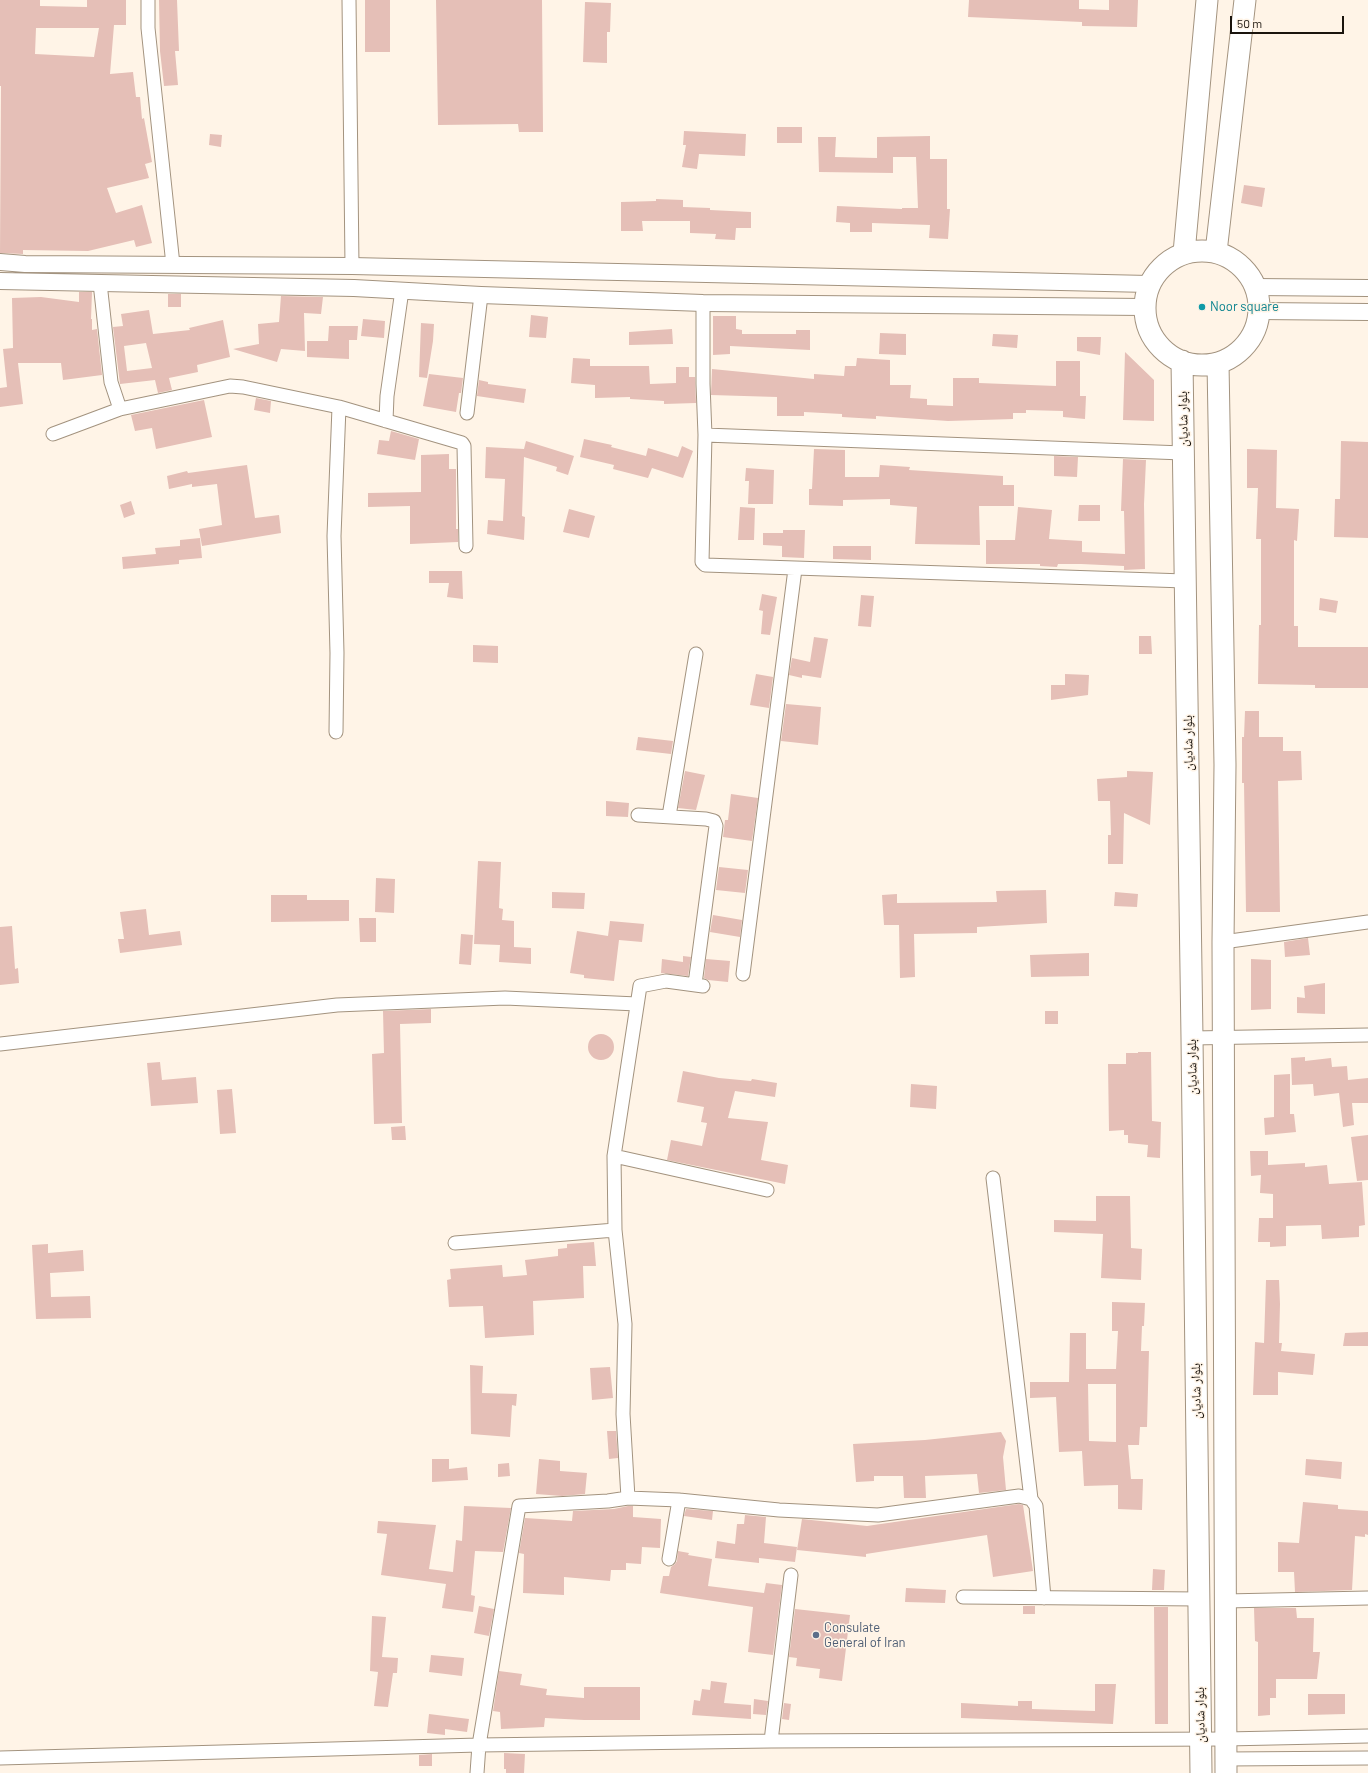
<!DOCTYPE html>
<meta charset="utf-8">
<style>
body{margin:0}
#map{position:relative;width:1368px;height:1773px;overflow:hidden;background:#fff4e7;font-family:Barlow,sans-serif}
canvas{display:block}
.scale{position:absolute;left:1230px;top:16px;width:114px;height:18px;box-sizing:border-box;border:2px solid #1a140d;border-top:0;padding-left:5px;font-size:12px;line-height:14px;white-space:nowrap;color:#1a140d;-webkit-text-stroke:3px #fff4e7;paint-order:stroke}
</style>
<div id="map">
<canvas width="1368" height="1773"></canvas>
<div class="scale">50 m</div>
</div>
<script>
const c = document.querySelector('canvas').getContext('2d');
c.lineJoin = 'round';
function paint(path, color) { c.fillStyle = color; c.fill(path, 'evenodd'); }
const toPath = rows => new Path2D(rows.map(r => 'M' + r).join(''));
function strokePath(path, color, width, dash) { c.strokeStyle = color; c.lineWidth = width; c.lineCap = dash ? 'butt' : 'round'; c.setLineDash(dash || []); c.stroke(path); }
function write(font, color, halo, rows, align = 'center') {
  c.font = font + ' Barlow,"Noto Naskh Arabic",sans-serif'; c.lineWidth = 3; c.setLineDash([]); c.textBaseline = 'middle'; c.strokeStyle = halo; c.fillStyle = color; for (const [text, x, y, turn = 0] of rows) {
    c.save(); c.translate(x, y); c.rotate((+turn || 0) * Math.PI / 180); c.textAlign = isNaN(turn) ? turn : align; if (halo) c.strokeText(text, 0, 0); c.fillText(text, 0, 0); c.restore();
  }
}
paint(toPath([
 [0,0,40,0,40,6,87,7,87,0,126,0,126,25,114,25,110,74,133,72,136,97,140,97,142,119,144,118,152,162,145,164,149,178,107,188,116,213,142,205,152,243,136,247,134,240,88,251,23,250,23,254,0,253,1,86,0,86],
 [36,28,99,28,94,57,35,54],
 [159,0,177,0,179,51,175,51,178,85,164,86,160,51],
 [365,0,390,0,390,52,365,52],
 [436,0,542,0,543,132,519,132,518,124,438,125],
 [969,0,1079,0,1079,9,1109,10,1109,0,1138,0,1137,27,1082,26,1082,22,968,17],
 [585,2,611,3,610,32,607,32,607,63,583,62],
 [777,127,802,127,802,143,777,143],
 [684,131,746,134,745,156,699,154,697,169,682,167,686,145,683,145],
 [210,134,222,135,221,147,209,145],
 [930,136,930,159,947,159,947,209,950,209,948,239,929,238,930,225,872,223,872,232,850,232,850,223,836,222,837,206,902,209,902,208,918,208,916,157,893,157,893,173,819,172,818,137,836,137,835,157,877,158,877,137],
 [1244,185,1265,188,1262,207,1241,203],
 [656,199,683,200,683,207,710,208,710,210,751,212,751,228,736,228,735,240,715,239,716,234,690,233,690,221,642,221,643,231,621,231,621,202,656,201],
 [79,292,92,292,91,319,92,319,92,330,97,329,102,375,63,380,61,363,18,363,23,404,0,407,0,388,7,387,3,349,13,348,12,298,41,297,79,302],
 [168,294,181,294,181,307,168,307],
 [281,296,323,297,321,314,304,313,305,351,281,349,277,362,233,349,259,344,258,324,279,322],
 [149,310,153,334,190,330,189,328,223,320,230,357,197,365,198,372,169,378,172,390,158,393,155,380,120,384,113,327,123,326,121,314],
 [146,343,152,368,127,371,124,346],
 [531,315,548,317,546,338,529,337],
 [713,316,736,316,736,329,742,330,742,334,796,334,796,330,810,330,810,350,730,346,730,354,713,355],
 [363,319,385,321,384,338,361,336],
 [421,323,434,324,433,341,427,378,419,377],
 [329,326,358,326,357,340,349,340,349,359,307,357,307,341,328,341],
 [672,329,673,344,629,345,629,332],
 [880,333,906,334,906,355,879,354],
 [993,334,1018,335,1017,348,992,346],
 [1077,337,1101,337,1100,355,1077,351],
 [1125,352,1154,380,1154,421,1123,420],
 [573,358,590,359,590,366,649,366,650,384,676,383,676,367,689,367,689,377,695,377,696,403,664,404,664,401,630,399,630,397,595,398,595,385,571,383],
 [857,358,890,360,890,385,911,385,910,398,927,399,927,405,953,406,953,378,979,378,979,383,1056,386,1056,361,1080,361,1080,396,1086,396,1085,419,1063,417,1063,411,1026,410,1026,413,1013,413,1013,419,948,421,876,416,876,419,842,417,842,414,804,412,804,416,777,416,777,397,711,395,712,369,814,379,814,374,844,376,845,366,856,366],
 [429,374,463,378,461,393,459,393,456,412,423,406],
 [479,380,488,382,488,384,526,389,524,403,477,396],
 [256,398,271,401,270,413,254,410],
 [204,400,212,437,156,449,152,428,135,431,131,415],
 [391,431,419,439,415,460,377,454,379,440,389,441],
 [584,439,612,445,611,447,646,456,648,448,678,457,682,446,693,451,683,478,652,468,648,478,613,469,614,465,580,457],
 [526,441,574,456,568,475,556,471,557,467,524,457,522,516,525,517,524,540,487,534,488,520,503,521,505,479,485,478,486,447,524,449],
 [1341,441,1368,442,1368,538,1334,537,1335,499,1340,499],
 [814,449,845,450,845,477,879,477,880,465,910,467,909,470,1003,476,1003,485,1014,485,1014,506,979,506,980,545,915,544,917,507,890,505,890,499,843,500,843,506,809,505,809,489,812,489],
 [1247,449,1277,450,1276,508,1299,509,1297,541,1294,540,1294,626,1298,626,1298,647,1368,647,1368,688,1315,688,1315,685,1258,684,1259,625,1261,625,1261,539,1256,539,1258,488,1247,488],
 [449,454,449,469,456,469,456,529,458,529,458,542,410,544,410,506,368,507,368,493,421,492,421,455],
 [1054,456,1078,457,1077,477,1054,476],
 [1123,459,1146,460,1144,504,1145,569,1124,570,1124,566,1081,564,1058,564,1057,567,1040,566,1040,564,986,564,986,540,1015,540,1018,507,1052,510,1049,539,1082,541,1082,552,1125,554,1124,511,1121,511],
 [247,465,255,518,279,515,281,533,202,546,199,529,222,525,217,484,192,487,192,484,169,489,167,476,187,471,188,473],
 [746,468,774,470,773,504,748,504,749,481,745,481],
 [131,501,135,514,124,518,120,505],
 [1079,505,1100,505,1100,521,1078,521],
 [740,507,755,508,754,540,738,540],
 [569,509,595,516,589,538,563,532],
 [783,530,805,530,804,558,782,557,782,546,763,545,763,533,783,533],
 [200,538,202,558,179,560,179,564,123,569,122,557,156,554,155,548,180,546,180,540],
 [833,546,871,546,871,560,833,559],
 [429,571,462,571,463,599,447,597,449,583,429,583],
 [762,594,777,597,770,635,761,634,763,611,759,610],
 [861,595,874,596,871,627,858,626],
 [1320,598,1338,601,1336,613,1319,610],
 [1139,636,1151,636,1152,654,1139,654],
 [814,637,828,639,821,678,802,675,802,678,789,675,792,658,810,662],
 [473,645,498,646,498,663,473,662],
 [756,674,773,677,769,708,750,705],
 [1065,674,1089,675,1088,695,1051,700,1051,685,1065,685],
 [786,704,821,707,818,745,781,741],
 [1245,711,1259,711,1259,737,1283,737,1283,751,1301,751,1302,780,1278,781,1280,912,1246,912,1244,783,1242,783,1242,737,1244,737],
 [638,737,673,741,671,754,636,750],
 [685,771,705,775,696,810,678,808],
 [1127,771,1153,772,1150,825,1124,813,1123,864,1108,864,1108,835,1111,835,1110,801,1098,801,1097,779,1127,777],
 [731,794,758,798,752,841,723,837,725,820,728,820],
 [606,801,629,803,628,817,606,816],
 [478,861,501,862,499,908,503,909,502,920,514,921,514,947,531,948,531,964,499,962,500,945,474,944],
 [719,867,748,870,745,893,716,890],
 [376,878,395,879,394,913,375,912],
 [1046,890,1047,923,977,927,977,933,914,934,915,977,900,978,899,925,884,925,882,895,897,894,897,903,997,902,996,891],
 [552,892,585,893,584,909,552,908],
 [1115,892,1138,894,1137,907,1114,906],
 [271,895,307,895,307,900,349,900,349,921,271,922],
 [146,909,149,935,180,931,182,945,120,953,118,939,124,939,120,912],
 [713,915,742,920,740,937,710,932],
 [359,918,376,918,376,942,360,942],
 [610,921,644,924,642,942,619,940,614,981,584,978,584,975,570,973,577,931,608,936],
 [12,926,15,969,18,968,19,983,0,985,0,927],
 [461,934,473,935,471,965,459,964],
 [1308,938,1310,955,1285,957,1284,942],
 [1089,953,1089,976,1031,977,1030,955],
 [683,956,691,957,688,976,661,973,662,959,683,962],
 [706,959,730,961,728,982,708,980,704,978],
 [1251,959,1271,960,1271,1009,1251,1010],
 [1325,983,1325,1014,1297,1013,1297,997,1305,998,1304,986],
 [431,1009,431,1023,400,1024,402,1123,374,1124,372,1054,384,1053,383,1011],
 [1045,1011,1058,1011,1058,1024,1045,1024],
 '588 1047a13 13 0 1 1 26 0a13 13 0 1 1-26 0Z',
 [1138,1052,1151,1052,1152,1121,1161,1122,1160,1158,1147,1157,1148,1145,1128,1143,1128,1135,1124,1135,1124,1130,1109,1131,1108,1064,1126,1064,1126,1053,1138,1053],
 [1305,1057,1305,1061,1331,1058,1332,1067,1347,1066,1348,1080,1368,1078,1368,1103,1352,1103,1354,1125,1343,1127,1339,1093,1314,1096,1313,1084,1292,1085,1291,1058],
 [160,1062,162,1080,196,1077,198,1103,151,1106,147,1063],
 [683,1071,719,1078,751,1081,752,1079,777,1083,775,1097,735,1091,728,1118,768,1122,761,1160,788,1165,785,1184,667,1160,671,1140,702,1146,707,1123,701,1122,704,1107,677,1102],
 [1290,1074,1290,1114,1294,1114,1296,1132,1265,1135,1264,1118,1274,1117,1274,1075],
 [911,1084,937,1086,936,1109,910,1107],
 [232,1089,236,1133,220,1134,217,1090],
 [405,1126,406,1140,392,1140,391,1127],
 [1368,1135,1368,1180,1357,1181,1351,1137],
 [1250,1151,1268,1151,1268,1165,1305,1163,1305,1167,1327,1165,1329,1184,1362,1182,1365,1225,1359,1226,1359,1237,1322,1239,1321,1225,1286,1226,1286,1246,1270,1247,1270,1242,1258,1242,1259,1218,1273,1218,1273,1194,1260,1193,1261,1175,1251,1176],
 [1096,1196,1130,1196,1131,1248,1142,1249,1141,1280,1101,1278,1103,1234,1054,1232,1054,1220,1096,1221],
 [594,1242,596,1266,583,1266,584,1298,533,1301,534,1335,485,1338,483,1306,449,1307,447,1280,451,1279,450,1269,502,1265,503,1277,527,1275,525,1260,558,1256,558,1249,567,1248,567,1244],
 [48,1244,48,1253,83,1250,84,1271,50,1273,51,1297,90,1296,91,1318,36,1319,32,1245],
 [1266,1280,1279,1280,1280,1304,1279,1343,1282,1343,1281,1351,1315,1354,1313,1375,1278,1372,1278,1395,1253,1395,1255,1342,1264,1343],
 [1112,1302,1145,1303,1144,1326,1142,1326,1141,1351,1149,1351,1147,1427,1140,1427,1139,1445,1128,1445,1131,1479,1143,1479,1142,1510,1118,1509,1118,1485,1084,1486,1082,1451,1059,1452,1056,1397,1030,1398,1030,1382,1069,1382,1070,1333,1086,1333,1086,1369,1116,1369,1118,1331,1112,1331],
 [1088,1384,1116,1384,1116,1442,1089,1441],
 [1368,1332,1368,1346,1343,1346,1345,1333],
 [470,1365,483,1366,482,1393,517,1394,516,1406,512,1405,510,1437,471,1434],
 [610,1367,613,1398,592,1400,590,1368],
 [607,1431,616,1431,618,1458,609,1459],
 [1001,1432,1006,1441,1003,1457,1006,1490,979,1493,977,1474,925,1476,926,1498,904,1498,903,1476,874,1476,874,1481,856,1482,853,1444,925,1440],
 [432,1459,449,1459,449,1469,467,1467,468,1480,432,1482],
 [539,1459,560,1461,560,1471,587,1473,585,1494,562,1496,536,1494],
 [1306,1459,1342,1462,1341,1479,1305,1475],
 [509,1463,510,1476,498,1477,498,1464],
 [1303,1502,1338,1505,1338,1509,1368,1511,1368,1535,1365,1534,1365,1537,1355,1536,1352,1590,1295,1592,1294,1572,1278,1572,1278,1542,1299,1543],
 [1019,1504,1023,1505,1033,1571,993,1577,987,1535,866,1554,866,1557,797,1550,802,1519,867,1526],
 [464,1506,511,1508,503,1552,475,1551,471,1595,475,1596,473,1612,442,1608,446,1584,381,1575,387,1534,377,1533,378,1521,436,1525,429,1569,453,1572,456,1540,462,1541],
 [628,1506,633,1506,633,1517,661,1519,660,1548,642,1547,641,1564,626,1563,626,1570,611,1570,610,1581,564,1577,564,1595,523,1593,524,1554,519,1553,525,1518,572,1521,573,1511,614,1509],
 [686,1509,713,1511,712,1520,684,1516],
 [745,1515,766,1517,764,1543,797,1547,795,1562,759,1558,759,1563,715,1558,717,1541,735,1544,737,1524,744,1524],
 [678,1551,689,1553,688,1555,712,1559,708,1586,764,1593,766,1583,782,1585,773,1655,748,1652,753,1607,660,1593,663,1576,669,1576,671,1567,675,1564,677,1561],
 [1153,1569,1165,1570,1164,1590,1152,1590],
 [906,1588,946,1590,945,1603,905,1602],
 [479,1606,494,1609,489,1636,474,1633],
 [1023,1606,1035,1606,1035,1614,1023,1614],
 [1154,1607,1168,1607,1168,1724,1155,1724],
 [1254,1608,1296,1608,1297,1618,1314,1618,1313,1652,1320,1652,1317,1679,1276,1679,1276,1698,1270,1698,1270,1715,1258,1716,1258,1642,1255,1641],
 [795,1609,850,1615,842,1681,819,1678,820,1669,796,1666,797,1658,789,1657],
 [372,1616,386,1617,382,1657,398,1658,397,1673,393,1673,388,1707,374,1706,378,1672,370,1671],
 [431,1655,464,1658,462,1676,429,1672],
 [499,1671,522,1674,520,1685,547,1689,546,1695,584,1698,584,1687,640,1687,640,1720,584,1720,545,1718,544,1727,501,1729,500,1712,493,1711],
 [711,1681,727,1683,724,1703,751,1705,751,1719,692,1715,694,1700,700,1701,702,1689,710,1690],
 [1095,1684,1116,1684,1113,1724,961,1718,961,1703,1018,1706,1018,1701,1032,1701,1032,1709,1095,1711],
 [1308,1694,1345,1694,1345,1714,1308,1715],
 [754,1699,768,1701,766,1715,753,1714],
 [784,1703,791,1704,789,1720,782,1719],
 [429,1714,469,1719,467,1732,445,1729,445,1735,427,1733],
 [504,1753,525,1754,524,1773,506,1773,506,1769,504,1769],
 [432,1754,432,1766,419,1766,419,1755]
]), '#e5bfb7');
const minor = toPath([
 [148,0,148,28,173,265],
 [349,0,352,266],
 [100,283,111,382,120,409],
 [703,303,703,384,705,435,702,562,705,565,1185,581],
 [467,413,481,295],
 [386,421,387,396,402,290],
 [53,434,120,409,230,386,243,387,339,407,462,443,464,446,466,546],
 [705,435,1183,453],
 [336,732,337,653,334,536,339,407],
 [638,815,706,819,714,821,716,826,695,984],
 [669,816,696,654],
 [1223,942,1368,922],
 [743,974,795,569],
 [1192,1038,1368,1035],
 [0,1044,337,1005,505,998,637,1004],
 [614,1156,767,1190],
 [993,1178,1031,1499],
 [455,1243,615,1230],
 [628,1498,623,1414,625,1324,615,1230,614,1156,640,986,666,981,703,986],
 [669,1559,679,1500],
 [963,1597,1199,1599],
 [1225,1601,1368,1598],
 [771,1741,791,1575],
 [0,1758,479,1745,771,1741,1226,1739,1368,1736],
 [1226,1759,1368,1758],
 [477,1773,479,1745,519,1506,608,1501,628,1498,679,1500,779,1510,878,1515,1019,1496,1031,1499,1036,1506,1044,1598]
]);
const tertiary = toPath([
 [0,262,25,264,352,266,1149,284],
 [0,281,354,288,481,295,703,303,1144,307],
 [1255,287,1368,288],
 [1259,311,1368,312]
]);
const primary = toPath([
 '1145 308a57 57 0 1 1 114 0a57 57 0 1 1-114 0Z',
 [1216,252,1245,0],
 [1184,253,1207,0],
 [1182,361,1192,1038,1201,1773],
 [1218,363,1225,765,1223,942,1226,1773]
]);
strokePath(minor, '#a3937f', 15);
strokePath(tertiary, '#a3937f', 18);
strokePath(primary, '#a3937f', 23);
strokePath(minor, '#fff', 13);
strokePath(tertiary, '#fff', 16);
strokePath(primary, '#fff', 21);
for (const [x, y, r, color] of [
 [1202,307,4,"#0f9aa8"],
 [816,1635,4,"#5c6f8a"]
]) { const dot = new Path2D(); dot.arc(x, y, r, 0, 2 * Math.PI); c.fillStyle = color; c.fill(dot); strokePath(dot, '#fff4e7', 1.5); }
write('13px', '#0d838f', '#fff4e7', [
 ["Noor square",1210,307]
], 'left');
write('13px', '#1a140d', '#fff4e7', [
 ["بلوار شادیان",1183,419,-91],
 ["بلوار شادیان",1188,743,-91],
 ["بلوار شادیان",1192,1067,-91],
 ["بلوار شادیان",1196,1391,-91],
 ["بلوار شادیان",1200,1715,-91]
]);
write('13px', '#4e5e75', '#fff4e7', [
 ["Consulate",824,1628],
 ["General of Iran",824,1643]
], 'left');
</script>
